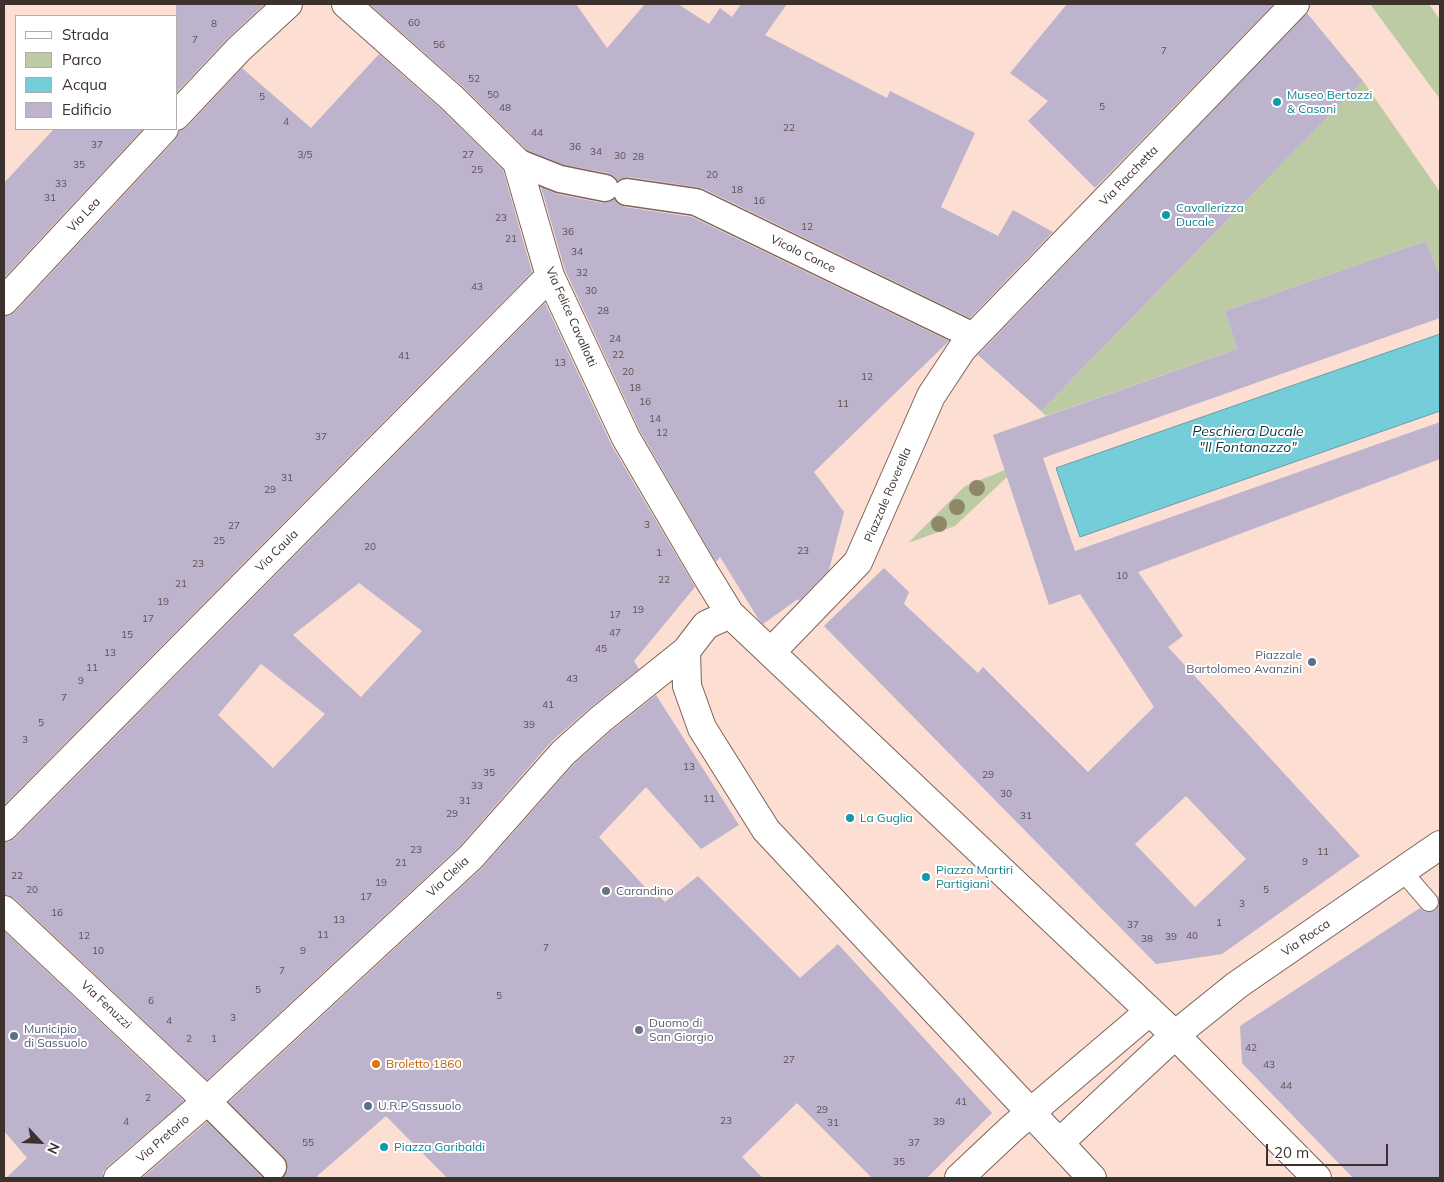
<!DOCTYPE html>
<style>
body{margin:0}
#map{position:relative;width:1444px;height:1182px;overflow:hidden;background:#fcdfd2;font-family:Mulish,sans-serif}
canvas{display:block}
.frame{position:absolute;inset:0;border:5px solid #3c312c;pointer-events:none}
.legend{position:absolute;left:15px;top:15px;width:162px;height:115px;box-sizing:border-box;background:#fff;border:1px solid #b1adab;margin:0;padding:6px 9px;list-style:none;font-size:15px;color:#3c312c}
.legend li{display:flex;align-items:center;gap:10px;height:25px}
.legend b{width:25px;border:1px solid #b1adab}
.north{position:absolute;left:15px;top:1117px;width:50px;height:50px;-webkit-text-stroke:4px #fff;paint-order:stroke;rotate:115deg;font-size:14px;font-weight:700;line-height:20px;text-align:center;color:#3c312c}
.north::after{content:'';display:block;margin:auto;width:18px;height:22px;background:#3c312c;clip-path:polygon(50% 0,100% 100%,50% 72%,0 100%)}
.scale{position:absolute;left:1266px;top:1144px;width:122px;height:22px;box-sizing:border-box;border:2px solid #3c312c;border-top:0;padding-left:6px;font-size:15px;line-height:18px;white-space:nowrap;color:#3c312c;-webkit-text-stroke:4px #fff;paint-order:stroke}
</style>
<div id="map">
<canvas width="1444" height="1182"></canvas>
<div class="frame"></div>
<ul class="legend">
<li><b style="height:6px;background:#fff"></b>Strada</li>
<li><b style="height:14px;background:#bccba4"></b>Parco</li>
<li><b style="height:14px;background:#75cdda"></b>Acqua</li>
<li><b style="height:14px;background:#bdb3cc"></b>Edificio</li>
</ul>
<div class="north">N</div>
<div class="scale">20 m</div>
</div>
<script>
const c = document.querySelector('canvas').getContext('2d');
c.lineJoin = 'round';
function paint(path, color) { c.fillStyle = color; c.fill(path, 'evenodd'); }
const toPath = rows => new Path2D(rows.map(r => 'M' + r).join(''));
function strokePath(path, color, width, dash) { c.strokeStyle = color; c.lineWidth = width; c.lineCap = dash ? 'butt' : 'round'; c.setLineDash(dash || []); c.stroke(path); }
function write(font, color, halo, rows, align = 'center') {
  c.font = font + ' Mulish,sans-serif'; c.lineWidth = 4; c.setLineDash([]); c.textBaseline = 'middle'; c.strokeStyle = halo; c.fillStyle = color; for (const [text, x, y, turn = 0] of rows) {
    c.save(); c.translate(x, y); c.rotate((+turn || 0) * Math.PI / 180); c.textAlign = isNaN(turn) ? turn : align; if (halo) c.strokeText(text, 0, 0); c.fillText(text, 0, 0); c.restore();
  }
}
paint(toPath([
 [1370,4,1429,4,1440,20,1440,99],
 [1363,81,1440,192,1440,276,1426,241,1225,311,1237,349,1046,416,1041,411],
 [1005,470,1007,477,955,526,908,543,965,486]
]), '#bccba4');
const water = toPath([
 [1440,334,1440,411,1080,537,1056,468,1440,334]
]);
paint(water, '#75cdda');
strokePath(water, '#649ea6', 1);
paint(toPath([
 [176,4,265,4,228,38,176,93],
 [369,4,576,4,607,48,645,4,678,4,709,24,720,8,732,17,741,4,787,4,765,35,887,98,890,91,975,133,941,207,998,236,1013,210,1053,232,970,318,702,188,629,177,622,178,618,181,614,176,608,173,564,165,527,150,462,86],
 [1067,4,1274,4,1095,188,1028,121,1048,101,1010,73],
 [1307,13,1363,81,1041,411,978,355],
 [379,54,441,109,503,170,532,272,4,805,4,316,9,316,15,312,175,140,179,131,187,127,242,68,311,128],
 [54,129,143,129,4,278,4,183],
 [541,187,557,194,602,203,609,202,614,199,618,204,625,207,692,217,949,341,814,472,844,512,829,570,799,601,798,599,763,624,759,620,720,557,716,562,640,431,565,270],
 [1426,241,1440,276,1440,318,1043,458,1075,551,1440,422,1440,459,1138,572,1183,636,1168,647,1360,856,1222,954,1156,964,824,626,884,568,909,592,904,604,978,673,983,667,1088,772,1154,707,1080,594,1049,605,993,435,1237,349,1225,311],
 [1186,796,1246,859,1195,907,1135,844],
 [545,303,612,446,695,587,634,661,639,669,591,707,552,741,460,846,207,1080,15,899,8,895,4,895,4,842,9,842,15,838],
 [359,583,422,631,361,697,293,635],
 [261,664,325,714,273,768,218,715],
 [656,695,739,825,701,849,646,787,599,837,656,899,659,896,665,902,698,876,800,978,838,944,992,1113,927,1178,872,1178,797,1103,742,1157,763,1178,447,1178,386,1116,315,1178,283,1178,288,1170,287,1163,284,1157,229,1102,482,868,574,764,611,731],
 [1440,895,1440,1178,1353,1178,1242,1063,1240,1026,1420,908,1426,912,1436,910,1439,905,1438,896],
 [4,931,184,1101,108,1166,103,1172,103,1178,6,1178,27,1158,4,1131],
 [207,1122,263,1178,142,1178]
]), '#bdb3cc');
const service = toPath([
 [1403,872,1429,902]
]);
const pedestrian = toPath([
 [517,162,560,179,605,188],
 [627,192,696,202,973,336],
 [207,1101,273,1167]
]);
const minor = toPath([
 [346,4,452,98,517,162,550,276,626,438,703,570,730,614],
 [176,116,239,49,288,4],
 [4,301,164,129],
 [771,652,858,562,931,396,962,349,1295,4],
 [4,827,550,276],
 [4,910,207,1101],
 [1059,1143,1175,1035,1237,985,1440,845],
 [118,1178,207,1101,471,857,563,753,601,719,686,651],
 [959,1178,1011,1129,1150,1011],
 [1092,1178,766,830,702,728,687,686,686,651,706,625,730,614,1175,1035,1317,1178]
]);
strokePath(service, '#7d6459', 20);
strokePath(pedestrian, '#7d6459', 29);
strokePath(minor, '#7d6459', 30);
strokePath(service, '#fff', 18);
strokePath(pedestrian, '#fff', 26);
strokePath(minor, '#fff', 28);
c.fillStyle = '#8d886a';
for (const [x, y] of [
 [977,488],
 [957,507],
 [939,524]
]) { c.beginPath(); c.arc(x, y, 8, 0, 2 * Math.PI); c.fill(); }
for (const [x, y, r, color] of [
 [1277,102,5,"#0f9aa8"],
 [1166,215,5,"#0f9aa8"],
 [1312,662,5,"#5c6f8a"],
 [850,818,5,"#0f9aa8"],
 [926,877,5,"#0f9aa8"],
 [606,891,5,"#6b7280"],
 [639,1030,5,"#6b7280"],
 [14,1036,5,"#5c6f8a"],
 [376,1064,5,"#e8710a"],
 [368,1106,5,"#5c6f8a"],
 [384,1147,5,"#0f9aa8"]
]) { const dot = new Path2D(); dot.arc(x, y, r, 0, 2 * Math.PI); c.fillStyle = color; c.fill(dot); strokePath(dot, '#fff', 2); }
write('10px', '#5c5254', null, [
 ["60",414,23],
 ["8",214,24],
 ["7",195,40],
 ["56",439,45],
 ["7",1164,51],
 ["52",474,79],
 ["50",493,95],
 ["5",262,97],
 ["5",1102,107],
 ["48",505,108],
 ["4",286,122],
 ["22",789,128],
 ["44",537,133],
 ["37",97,145],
 ["36",575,147],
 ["34",596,152],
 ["3/5",305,155],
 ["27",468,155],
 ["30",620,156],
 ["28",638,157],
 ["35",79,165],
 ["25",477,170],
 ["20",712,175],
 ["33",61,184],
 ["18",737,190],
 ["31",50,198],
 ["16",759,201],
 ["23",501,218],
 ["12",807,227],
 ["36",568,232],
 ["21",511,239],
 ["34",577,252],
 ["32",582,273],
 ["43",477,287],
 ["30",591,291],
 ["28",603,311],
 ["24",615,339],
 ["22",618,355],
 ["41",404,356],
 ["13",560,363],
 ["20",628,372],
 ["12",867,377],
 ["18",635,388],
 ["16",645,402],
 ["11",843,404],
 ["14",655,419],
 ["12",662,433],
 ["37",321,437],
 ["31",287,478],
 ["29",270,490],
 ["3",647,525],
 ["27",234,526],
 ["25",219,541],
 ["20",370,547],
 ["23",803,551],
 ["1",659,553],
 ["23",198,564],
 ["10",1122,576],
 ["22",664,580],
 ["21",181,584],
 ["19",163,602],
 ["19",638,610],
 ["17",615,615],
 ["17",148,619],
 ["47",615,633],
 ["15",127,635],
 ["45",601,649],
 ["13",110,653],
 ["11",92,668],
 ["43",572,679],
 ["9",81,681],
 ["7",64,698],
 ["41",548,705],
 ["5",41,723],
 ["39",529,725],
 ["3",25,740],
 ["13",689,767],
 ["35",489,773],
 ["29",988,775],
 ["33",477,786],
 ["30",1006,794],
 ["11",709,799],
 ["31",465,801],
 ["29",452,814],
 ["31",1026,816],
 ["23",416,850],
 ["11",1323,852],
 ["9",1305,862],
 ["21",401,863],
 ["22",17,876],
 ["19",381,883],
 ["20",32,890],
 ["5",1266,890],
 ["17",366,897],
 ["3",1242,904],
 ["16",57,913],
 ["13",339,920],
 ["1",1219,923],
 ["37",1133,925],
 ["11",323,935],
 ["12",84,936],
 ["40",1192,936],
 ["39",1171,937],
 ["38",1147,939],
 ["7",546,948],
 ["10",98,951],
 ["9",303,951],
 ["7",282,971],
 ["5",258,990],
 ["5",499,996],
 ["6",151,1001],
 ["3",233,1018],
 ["4",169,1021],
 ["2",189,1039],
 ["1",214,1039],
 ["42",1251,1048],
 ["27",789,1060],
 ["43",1269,1065],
 ["44",1286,1086],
 ["2",148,1098],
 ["41",961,1102],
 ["29",822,1110],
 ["23",726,1121],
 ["4",126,1122],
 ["39",939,1122],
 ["31",833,1123],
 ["55",308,1143],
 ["37",914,1143],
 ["35",899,1162]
]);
write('12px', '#0d838f', '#fff', [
 ["Museo Bertozzi",1287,95],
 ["& Casoni",1287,109],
 ["Cavallerizza",1176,208],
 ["Ducale",1176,222],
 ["La Guglia",860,818],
 ["Piazza Martiri",936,870],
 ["Partigiani",936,884],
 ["Piazza Garibaldi",394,1147]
], 'left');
write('12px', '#3c312c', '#fff', [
 ["Via Racchetta",1129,176,-46],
 ["Via Lea",84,215,-47],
 ["Vicolo Conce",803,254,26],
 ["Via Felice Cavallotti",571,317,66],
 ["Piazzale Roverella",888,495,-67],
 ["Via Caula",277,551,-45],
 ["Via Clelia",448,877,-43],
 ["Via Rocca",1306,938,-34],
 ["Via Fenuzzi",106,1005,43],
 ["Via Pretorio",163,1139,-41]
]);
write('12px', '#4e5e75', '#fff', [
 ["Piazzale",1302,655,"right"],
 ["Bartolomeo Avanzini",1302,669,"right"],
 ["Municipio",24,1029],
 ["di Sassuolo",24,1043],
 ["U.R.P Sassuolo",378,1106]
], 'left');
write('12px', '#5b616d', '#fff', [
 ["Carandino",616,891],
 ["Duomo di",649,1023],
 ["San Giorgio",649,1037]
], 'left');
write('12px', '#c56008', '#fff', [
 ["Broletto 1860",386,1064]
], 'left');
write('italic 14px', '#0a363b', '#fff', [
 ["Peschiera Ducale",1248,432],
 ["\"Il Fontanazzo\"",1248,448]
]);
</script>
